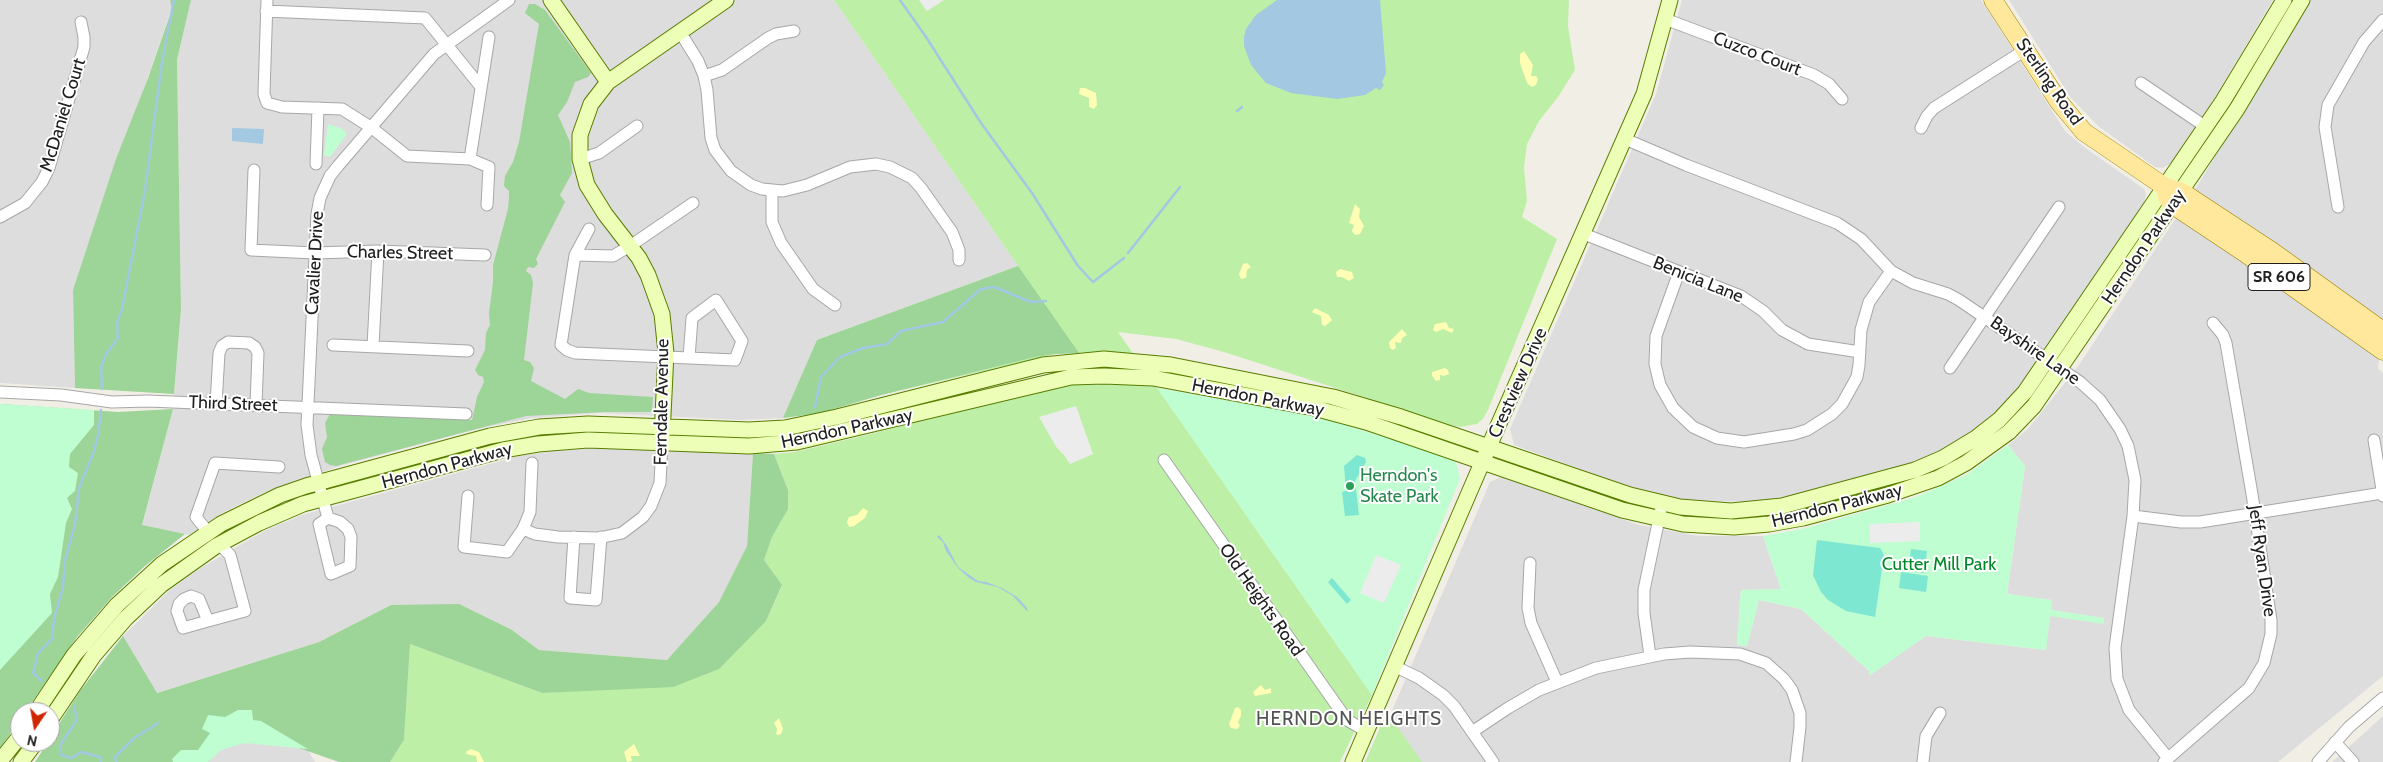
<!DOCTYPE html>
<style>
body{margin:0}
#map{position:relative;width:2383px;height:762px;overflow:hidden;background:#f1efe5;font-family:Cabin,sans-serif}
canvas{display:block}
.north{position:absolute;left:10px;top:702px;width:50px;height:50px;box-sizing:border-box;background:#fff;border:1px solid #a6a6a6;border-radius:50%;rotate:192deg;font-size:14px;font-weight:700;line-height:20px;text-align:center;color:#202020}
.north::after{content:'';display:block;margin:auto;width:18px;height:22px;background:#cf2700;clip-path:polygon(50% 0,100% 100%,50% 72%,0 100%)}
</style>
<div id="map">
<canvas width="2383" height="762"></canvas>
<div class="north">N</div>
</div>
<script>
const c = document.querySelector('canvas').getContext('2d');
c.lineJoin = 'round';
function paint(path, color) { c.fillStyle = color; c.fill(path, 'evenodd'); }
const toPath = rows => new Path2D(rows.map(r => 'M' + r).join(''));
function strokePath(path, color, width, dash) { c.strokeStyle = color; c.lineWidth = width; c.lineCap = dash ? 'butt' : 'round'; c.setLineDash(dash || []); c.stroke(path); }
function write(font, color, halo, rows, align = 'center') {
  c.font = font + ' Cabin,sans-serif'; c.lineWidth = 4; c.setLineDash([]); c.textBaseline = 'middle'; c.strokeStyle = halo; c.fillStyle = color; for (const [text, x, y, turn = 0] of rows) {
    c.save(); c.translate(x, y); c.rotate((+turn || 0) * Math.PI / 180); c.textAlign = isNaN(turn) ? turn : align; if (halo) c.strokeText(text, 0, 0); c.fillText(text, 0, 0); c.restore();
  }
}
paint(toPath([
 [0,0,170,0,172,8,73,290,75,388,0,383],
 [191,0,834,0,1018,266,817,340,783,418,742,420,598,413,532,418,477,429,340,466,265,492,220,514,190,535,142,526,173,409,181,309,177,60],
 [1682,0,1981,0,2065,131,2084,147,2144,189,2146,194,2144,202,2022,386,1996,414,1968,436,1929,456,1883,472,1807,493,1751,502,1684,500,1623,485,1514,445,1510,429,1656,94],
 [2009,0,2273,0,2209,107,2171,163,2163,168,2155,167,2098,126,2071,98],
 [2311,0,2383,0,2383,330,2378,368,2383,373,2383,676,2278,762,1417,762,1388,720,1490,482,1501,477,1639,525,1698,536,1763,536,1781,589,1741,590,1737,645,1747,646,1759,600,1801,609,1869,671,1869,675,1926,636,2045,650,2050,616,2104,618,2050,610,2051,600,2007,594,2025,466,2008,445,2028,429,2079,365,2199,183],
 [602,448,753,453,747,546,719,602,667,660,539,650,512,630,391,605,319,642,156,693,123,636,171,589,204,566,264,531,302,515,519,456,553,451],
 [2383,716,2383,762,2332,762],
 [230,739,273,739,308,750,315,762,208,762]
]), '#dedddd');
paint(toPath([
 [834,0,1569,0,1568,26,1575,70,1558,97,1539,121,1527,144,1524,167,1527,201,1522,217,1557,239,1488,410,1483,419,1477,424,1460,427,1450,425,1224,352,1176,339,1118,332,1372,695,1340,762,390,762,404,740,410,644,542,693,606,689,766,621,782,586,764,560,772,537,788,509,788,490,774,454,795,452,871,434,1034,392,1073,385,1101,385,1079,353,1055,354,881,395,820,413,783,418,817,340,1018,266],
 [1387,712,1422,762,1365,762]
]), '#bdefa7');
paint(toPath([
 [170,0,191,0,177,60,181,309,174,394,75,388,73,290,116,159,148,78,172,9],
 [529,4,535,4,545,10,591,73,588,77,575,82,567,102,558,115,570,142,572,173,560,195,565,202,536,259,538,264,534,268,528,267,526,271,531,275,533,283,524,360,530,362,534,368,531,381,565,399,578,389,589,393,653,397,652,412,605,412,526,416,336,466,330,465,325,462,322,449,327,437,325,423,330,414,472,420,477,397,484,382,483,377,478,375,475,370,485,350,486,333,490,325,489,313,493,282,493,265,508,209,509,198,509,191,504,186,505,176,513,162,519,142,539,24,525,13],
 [1018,266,1079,353,1055,354,1035,357,881,395,820,413,783,418,817,340],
 [0,404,118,412,173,409,142,525,185,534,145,566,112,597,77,637,25,712,20,712,20,720,0,748],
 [753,453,774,454,788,490,788,509,772,537,764,560,782,585,766,621,719,669,673,687,542,693,410,644,404,740,390,762,339,762,273,739,230,739,208,762,35,762,48,742,50,742,50,738,80,691,123,636,157,693,319,642,391,605,459,604,512,630,539,650,667,660,719,602,747,546]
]), '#9dd497');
paint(toPath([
 [1524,51,1533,65,1531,76,1536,76,1538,79,1536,85,1532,87,1527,83,1520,63,1520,54],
 [1080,88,1085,88,1096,93,1097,105,1094,109,1089,107,1089,98,1079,94],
 [1355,204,1360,209,1359,217,1364,226,1360,234,1355,235,1352,231,1354,225,1349,223],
 [1247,263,1251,267,1247,270,1246,278,1241,279,1239,274,1243,264],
 [1340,269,1352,272,1354,278,1349,281,1342,277,1337,277,1336,272],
 [1315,308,1329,315,1332,320,1330,322,1325,326,1322,325,1321,316,1312,312],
 [1446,322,1449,328,1454,329,1452,333,1443,329,1436,332,1433,330,1435,324],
 [1402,329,1407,335,1402,338,1401,343,1395,342,1396,348,1393,350,1390,348,1389,342],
 [1445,368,1448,370,1449,374,1444,376,1440,375,1440,380,1436,381,1432,376,1432,372],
 [863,508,868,511,865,518,854,526,849,527,847,522,849,517,857,515],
 [1261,685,1265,690,1271,688,1271,693,1255,696,1253,692],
 [1235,708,1238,707,1241,710,1241,716,1238,722,1240,726,1237,729,1231,728,1229,724],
 [779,718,783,729,781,734,778,735,776,734,777,729,774,723],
 [634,744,640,756,631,756,632,761,627,762,624,752],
 [471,749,479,752,484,762,477,762,476,756,466,754,467,751]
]), '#fffeb5');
paint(toPath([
 [328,124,343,129,347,134,330,157,324,155],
 [1157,388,1315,416,1417,447,1454,461,1457,465,1460,479,1372,695],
 [0,404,94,410,94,425,70,454,69,467,78,473,75,491,67,498,72,509,66,523,58,577,50,594,52,613,0,670],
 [2008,445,2025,466,2007,594,2052,600,2051,610,2104,618,2104,624,2050,616,2046,650,1926,636,1869,676,1869,671,1801,609,1759,600,1747,646,1737,645,1741,590,1781,589,1763,536,1802,529,1916,497,1966,475],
 [238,710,252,710,253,720,261,721,308,749,244,743,221,750,208,762,173,762,172,759,181,750,198,750,210,733,202,729,208,715,225,717]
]), '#bffed0');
paint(toPath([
 [1357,455,1365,458,1366,462,1355,481,1359,515,1345,516,1342,492,1346,491,1344,466],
 [1817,540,1880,548,1884,555,1875,617,1846,611,1828,600,1821,592,1813,575],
 [1911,549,1927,551,1924,573,1908,570],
 [1901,572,1928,576,1926,592,1899,588],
 [1332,578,1351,600,1347,604,1328,582]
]), '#7de7d2');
paint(toPath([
 [919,0,944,0,927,11],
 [1076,406,1093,454,1070,464,1064,455,1057,448,1039,417],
 [1920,522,1920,541,1870,543,1870,524],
 [1376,555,1401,565,1384,603,1360,593]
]), '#ececec');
paint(toPath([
 [1277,0,1380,0,1386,73,1382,82,1384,85,1380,90,1376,88,1365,95,1337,99,1291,93,1266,83,1251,65,1244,46,1244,37,1246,29,1256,15],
 [232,128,264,129,263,144,232,141],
 [939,535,947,546,958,567,978,581,986,582,1002,588,1017,597,1027,608,1028,612,1013,596,998,587,976,582,968,577,958,568,946,551,943,542,937,537]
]), '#a2c8e2');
strokePath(toPath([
 [900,0,926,37,981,123,1032,193,1078,266,1093,282,1124,258],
 [1237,111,1242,107],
 [1128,253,1180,187],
 [102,389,101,368,106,354,118,338,117,323,122,309,145,191,162,62,174,0],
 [815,407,821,377,840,357,863,348,887,344,901,331,943,322,981,289,994,287,1031,302,1046,301],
 [42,681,33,673,38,653,52,639,54,619,63,587,65,560,75,525,79,488,93,454,98,436,101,410],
 [74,706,77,720,60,745,61,755,72,758,81,752,100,757,101,762],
 [116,762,115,757,133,739,158,723]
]), '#a2c8e2', 2.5);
const street = toPath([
 [267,0,264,94,267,103,282,107,342,109,372,128,407,156,470,159,489,37],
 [266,11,425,18,481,87],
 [1665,19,1814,75,1829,84,1842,99],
 [680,32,698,61,704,76,707,90,711,138,715,150,731,171,751,185,762,189,783,191,807,185,850,167,876,164,890,167,912,178,921,188,952,232,959,250,959,260],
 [704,76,722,70,768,38,776,34,794,31],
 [2141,83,2206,127],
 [1921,128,1927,116,1934,108,2025,50],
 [1625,139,1686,165,1837,223,1861,239,1891,271,1913,283,1948,294,1959,300,2080,382,2100,400,2120,429,2128,446,2135,480,2133,516,2115,648,2117,679,2129,710,2168,758],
 [470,159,489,167,487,205],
 [580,159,599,153,637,126],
 [316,164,318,108],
 [254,170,251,250,315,253,378,251,485,255],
 [772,190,772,222,781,243,813,289,835,305],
 [2338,207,2325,127,2328,105,2364,42,2383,20],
 [0,217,25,203,42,182,49,168,84,47,84,37,81,22],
 [589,229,575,255,561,345,567,350,575,353,735,360,742,341,716,300,692,318,689,358],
 [1584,234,1741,296,1763,311,1782,330,1808,344,1860,352],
 [575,255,613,256,630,246,693,203],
 [1679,272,1656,336,1655,364,1660,385,1673,408,1693,427,1717,438,1744,442,1794,434,1807,430,1832,414,1842,404,1857,377,1859,365,1861,330,1869,302,1891,271],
 [333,345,468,351],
 [373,346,378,251],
 [1950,368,2059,207],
 [0,392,61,395,112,402,148,401,466,414],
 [216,404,219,353,222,346,228,342,249,343,255,347,258,353,256,405],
 [2374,440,2383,496],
 [1164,460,1347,720,1366,731],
 [532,463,530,512,523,529,535,534,558,537,599,538,622,533,643,517,651,506,660,483,662,442],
 [468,496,464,547,507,552,523,529],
 [2133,516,2181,522,2200,522,2383,493],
 [328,518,340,522,348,529,351,537,350,566,331,574,319,524,328,518,311,455,307,425,317,214,320,198,330,176,338,166,434,54,509,0],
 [208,532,196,517,215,463,279,467],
 [574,537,570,598,596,600,601,537],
 [1530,563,1528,608,1531,623,1557,682],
 [208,621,199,599,191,596,184,599,179,604,177,611,183,628,208,621,245,611,230,555,219,544],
 [1650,656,1644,613,1644,590,1662,504],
 [1394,666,1419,678,1443,695,1454,706,1493,762],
 [1472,732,1508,708,1539,690,1596,668,1664,654,1690,652,1740,654,1766,663,1784,679,1792,690,1800,713,1800,727,1796,762],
 [2335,742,2353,762],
 [1923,762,1926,736,1940,713],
 [2164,762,2249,688,2264,663,2271,634,2271,620,2252,494,2226,343,2223,335,2213,323],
 [2318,762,2349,727,2383,698]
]);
const secondary = toPath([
 [551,0,608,82],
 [662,436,666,353,662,314,648,275,639,258,605,214,587,185,580,159,580,135,591,104,608,82,726,0],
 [36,712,74,655,117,605,162,564,221,524,280,495,306,486,490,436,539,427,588,424,749,430,785,428,837,417,1043,365,1104,359,1171,365,1333,397,1401,417,1630,495,1680,507,1731,511,1782,506,1915,470,1943,458,1976,438,1999,420,2025,392,2223,101,2284,0],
 [50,720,94,655,126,618,161,585,216,546,259,523,303,504,503,450,538,444,588,440,749,446,797,442,1071,377,1104,376,1153,378,1314,408,1366,422,1622,510,1683,524,1734,527,1769,524,1803,518,1888,495,1938,478,1966,463,2009,432,2034,406,2237,109,2302,0],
 [0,761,20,736],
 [21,762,36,742],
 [1353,762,1497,428,1644,94,1670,0]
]);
const primary = toPath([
 [1993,0,2059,102,2084,132,2165,187,2182,192,2273,252,2383,331],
 [2165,187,2167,197,2173,205,2242,251,2383,351]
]);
strokePath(street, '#a7a7a7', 13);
strokePath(secondary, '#587d00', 17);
strokePath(primary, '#9b8500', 19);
strokePath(street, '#fff', 11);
strokePath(secondary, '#edffb6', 15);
strokePath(primary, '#ffe79c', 18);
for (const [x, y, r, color] of [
 [1350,486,5,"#2e9e5b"]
]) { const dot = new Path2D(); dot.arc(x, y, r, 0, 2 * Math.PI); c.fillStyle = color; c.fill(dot); strokePath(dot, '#fff', 2); }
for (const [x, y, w] of [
 [2279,277,62]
]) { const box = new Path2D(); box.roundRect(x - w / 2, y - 13.5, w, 27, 4); c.fillStyle = '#fff'; c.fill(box); strokePath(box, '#202020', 1); }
write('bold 16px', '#202020', null, [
 ["SR 606",2279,277]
]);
write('18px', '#202020', '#fff', [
 ["Cuzco Court",1757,54,21],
 ["Sterling Road",2049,82,55],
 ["McDaniel Court",63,115,-73],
 ["Herndon Parkway",2144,247,-56],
 ["Charles Street",400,253,1],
 ["Cavalier Drive",315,263,-87],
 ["Benicia Lane",1698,280,22],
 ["Bayshire Lane",2035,351,35],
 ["Crestview Drive",1518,383,-66],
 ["Herndon Parkway",1258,398,11],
 ["Ferndale Avenue",662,402,-89],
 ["Third Street",233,404,2],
 ["Herndon Parkway",847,429,-12],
 ["Herndon Parkway",447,466,-15],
 ["Herndon Parkway",1837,506,-14],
 ["Jeff Ryan Drive",2262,561,82],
 ["Old Heights Road",1261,600,55]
]);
write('18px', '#27864d', '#fff', [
 ["Herndon's",1360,476],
 ["Skate Park",1360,497]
], 'left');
write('18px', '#028927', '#fff', [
 ["Cutter Mill Park",1939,565]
]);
c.letterSpacing = '1px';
write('19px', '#535353', '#fff', [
 ["HERNDON HEIGHTS",1349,719]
]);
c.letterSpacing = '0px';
</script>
